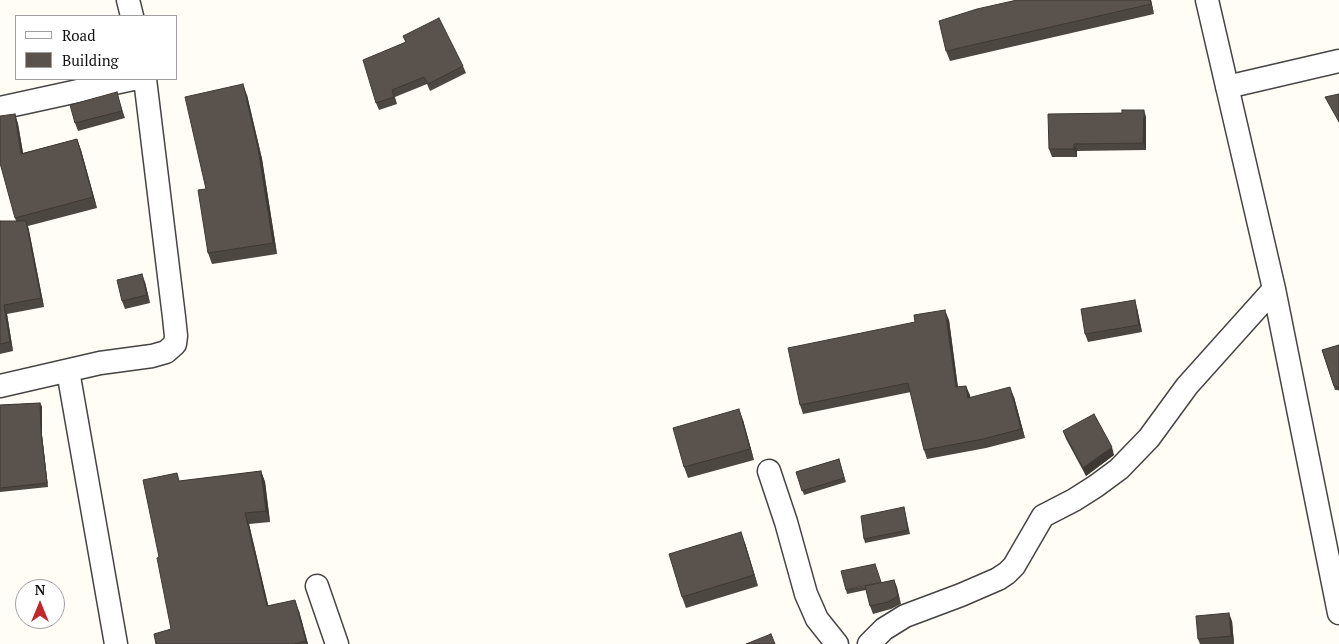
<!DOCTYPE html>
<style>
body{margin:0}
#map{position:relative;width:1339px;height:644px;overflow:hidden;background:#fffdf5;font-family:"PT Serif",serif}
canvas{display:block}
.legend{position:absolute;left:15px;top:15px;width:162px;height:65px;box-sizing:border-box;background:#fff;border:1px solid #a0a0a0;margin:0;padding:6px 9px;list-style:none;font-size:15px;color:#111}
.legend li{display:flex;align-items:center;gap:10px;height:25px}
.legend b{width:25px;border:1px solid #a0a0a0}
.north{position:absolute;left:15px;top:579px;width:50px;height:50px;box-sizing:border-box;background:#fff;border:1px solid #a0a0a0;border-radius:50%;rotate:0deg;font-size:14px;font-weight:700;line-height:20px;text-align:center;color:#111}
.north::after{content:'';display:block;margin:auto;width:18px;height:22px;background:#c4262e;clip-path:polygon(50% 0,100% 100%,50% 72%,0 100%)}
</style>
<div id="map">
<canvas width="1339" height="644"></canvas>
<ul class="legend">
<li><b style="height:6px;background:#fff"></b>Road</li>
<li><b style="height:14px;background:#5a524d"></b>Building</li>
</ul>
<div class="north">N</div>
</div>
<script>
const c = document.querySelector('canvas').getContext('2d');
c.lineJoin = 'round';
const toPath = rows => new Path2D(rows.map(r => 'M' + r).join(''));
function strokePath(path, color, width, dash) { c.strokeStyle = color; c.lineWidth = width; c.lineCap = dash ? 'butt' : 'round'; c.setLineDash(dash || []); c.stroke(path); }
function paint(path, color) { c.fillStyle = color; c.fill(path, 'evenodd'); }
const minor = toPath([
 [128,0,132,16],
 [1207,0,1274,289,1339,613],
 [1227,87,1339,61],
 [0,108,133,79],
 [68,371,116,644],
 [0,386,100,363,152,356,166,352,175,344,176,336,174,317,145,79],
 [769,471,786,522,806,594,817,619,837,644],
 [317,586,337,644],
 [869,644,884,629,905,616,961,595,998,579,1007,573,1014,566,1043,516,1074,500,1096,486,1119,469,1149,438,1187,386,1274,289]
]);
strokePath(minor, '#444', 25);
strokePath(minor, '#fff', 22);
paint(toPath([
 [1151,0,1154,14,950,61,946,51],
 [403,36,463,66,466,73,430,91,427,84,395,97,397,104,379,110,376,103,406,43],
 [247,95,262,159,277,254,212,264,208,253,206,189],
 [119,100,125,118,78,131,75,123],
 [15,114,18,124,23,153,77,139,81,150,97,208,28,226,44,307,7,314,13,351,0,354,0,221,16,221,15,218],
 [1146,117,1146,150,1077,151,1077,157,1052,157,1049,149],
 [145,282,150,303,125,309,122,301],
 [1137,308,1142,332,1088,342,1085,334],
 [949,320,958,387,966,386,970,398,1014,397,1025,438,986,448,927,459,924,450,911,392,803,414,800,405],
 [1339,345,1339,391,1338,390,1335,390,1322,350],
 [40,403,42,407,42,435,48,487,0,492,0,405],
 [743,420,754,460,688,478,684,467],
 [1063,431,1114,455,1086,476,1066,439],
 [839,459,846,482,804,495,796,472],
 [261,471,265,482,270,522,249,524,268,606,299,611,308,644,156,644,171,629,159,557,180,481],
 [905,511,910,534,865,543,864,539],
 [745,543,758,586,686,608,682,597],
 [894,580,901,604,891,609,873,614,870,606,866,590,847,594,846,590],
 [1232,621,1234,644,1200,644,1198,639]
]), '#4d4742');
paint(toPath([
 [1150,0,1151,0,1154,14,1151,4],
 [243,84,247,95,262,159,277,254,273,243],
 [1144,110,1146,117,1146,150,1143,143],
 [15,114,18,124,25,164,21,154],
 [77,139,81,150,97,208,93,197],
 [1074,144,1077,151,1077,157,1074,149],
 [26,221,29,230,44,307,41,298],
 [142,274,145,282,150,303,147,295],
 [1135,300,1137,308,1142,332,1139,325],
 [4,305,7,314,13,351,10,342],
 [945,310,949,320,959,397,956,387],
 [966,386,970,395,972,407,968,398],
 [1010,387,1014,397,1025,438,1021,429],
 [40,403,42,407,42,435,48,487,47,483,41,432],
 [739,409,743,420,754,460,750,449],
 [1112,447,1114,455,1086,476,1083,468],
 [261,471,265,482,270,522,266,511],
 [245,513,249,524,271,617,267,606],
 [741,532,745,543,758,586,754,575],
 [894,580,897,587,901,604,898,596],
 [295,600,299,611,308,644,307,644,306,641],
 [1229,613,1232,621,1234,644,1231,636]
]), '#3f3936');
const building = toPath([
 [1017,0,1150,0,1151,4,946,51,939,21,977,9,1017,0],
 [439,18,463,66,428,84,424,77,392,90,394,97,376,103,363,60,406,42,403,36,439,18],
 [243,84,258,148,273,243,208,253,198,190,206,189,185,97,243,84],
 [117,92,122,111,75,123,70,105,117,92],
 [1339,94,1339,122,1325,97,1339,94],
 [1122,110,1144,110,1143,143,1074,144,1074,149,1049,149,1048,114,1122,113,1122,110],
 [15,114,21,154,77,139,93,197,15,218,0,163,0,116,15,114],
 [0,221,26,221,41,298,4,305,10,342,0,344,0,221],
 [142,274,147,295,122,301,117,280,142,274],
 [1135,300,1139,325,1085,334,1081,309,1135,300],
 [945,310,956,387,966,386,968,398,1010,387,1021,429,983,439,924,450,908,383,800,405,788,348,915,322,914,315,945,310],
 [1339,345,1339,389,1337,386,1334,386,1322,350,1339,345],
 [40,403,41,432,47,483,0,488,0,405,40,403],
 [739,409,750,449,684,467,673,428,739,409],
 [1094,414,1112,447,1083,468,1063,431,1094,414],
 [839,459,844,478,802,491,796,472,839,459],
 [261,471,266,511,245,513,267,606,295,600,306,641,294,644,156,644,154,634,171,629,157,558,159,557,143,480,177,473,179,481,261,471],
 [904,507,908,530,864,539,861,516,904,507],
 [741,532,754,575,682,597,669,554,741,532],
 [875,564,881,582,846,590,841,571,875,564],
 [894,580,898,596,888,602,870,606,865,586,894,580],
 [1229,613,1231,636,1198,639,1196,616,1229,613],
 [771,634,775,644,746,644,771,634]
]);
paint(building, '#5a524d');
strokePath(building, '#3f3936', 1);
</script>
